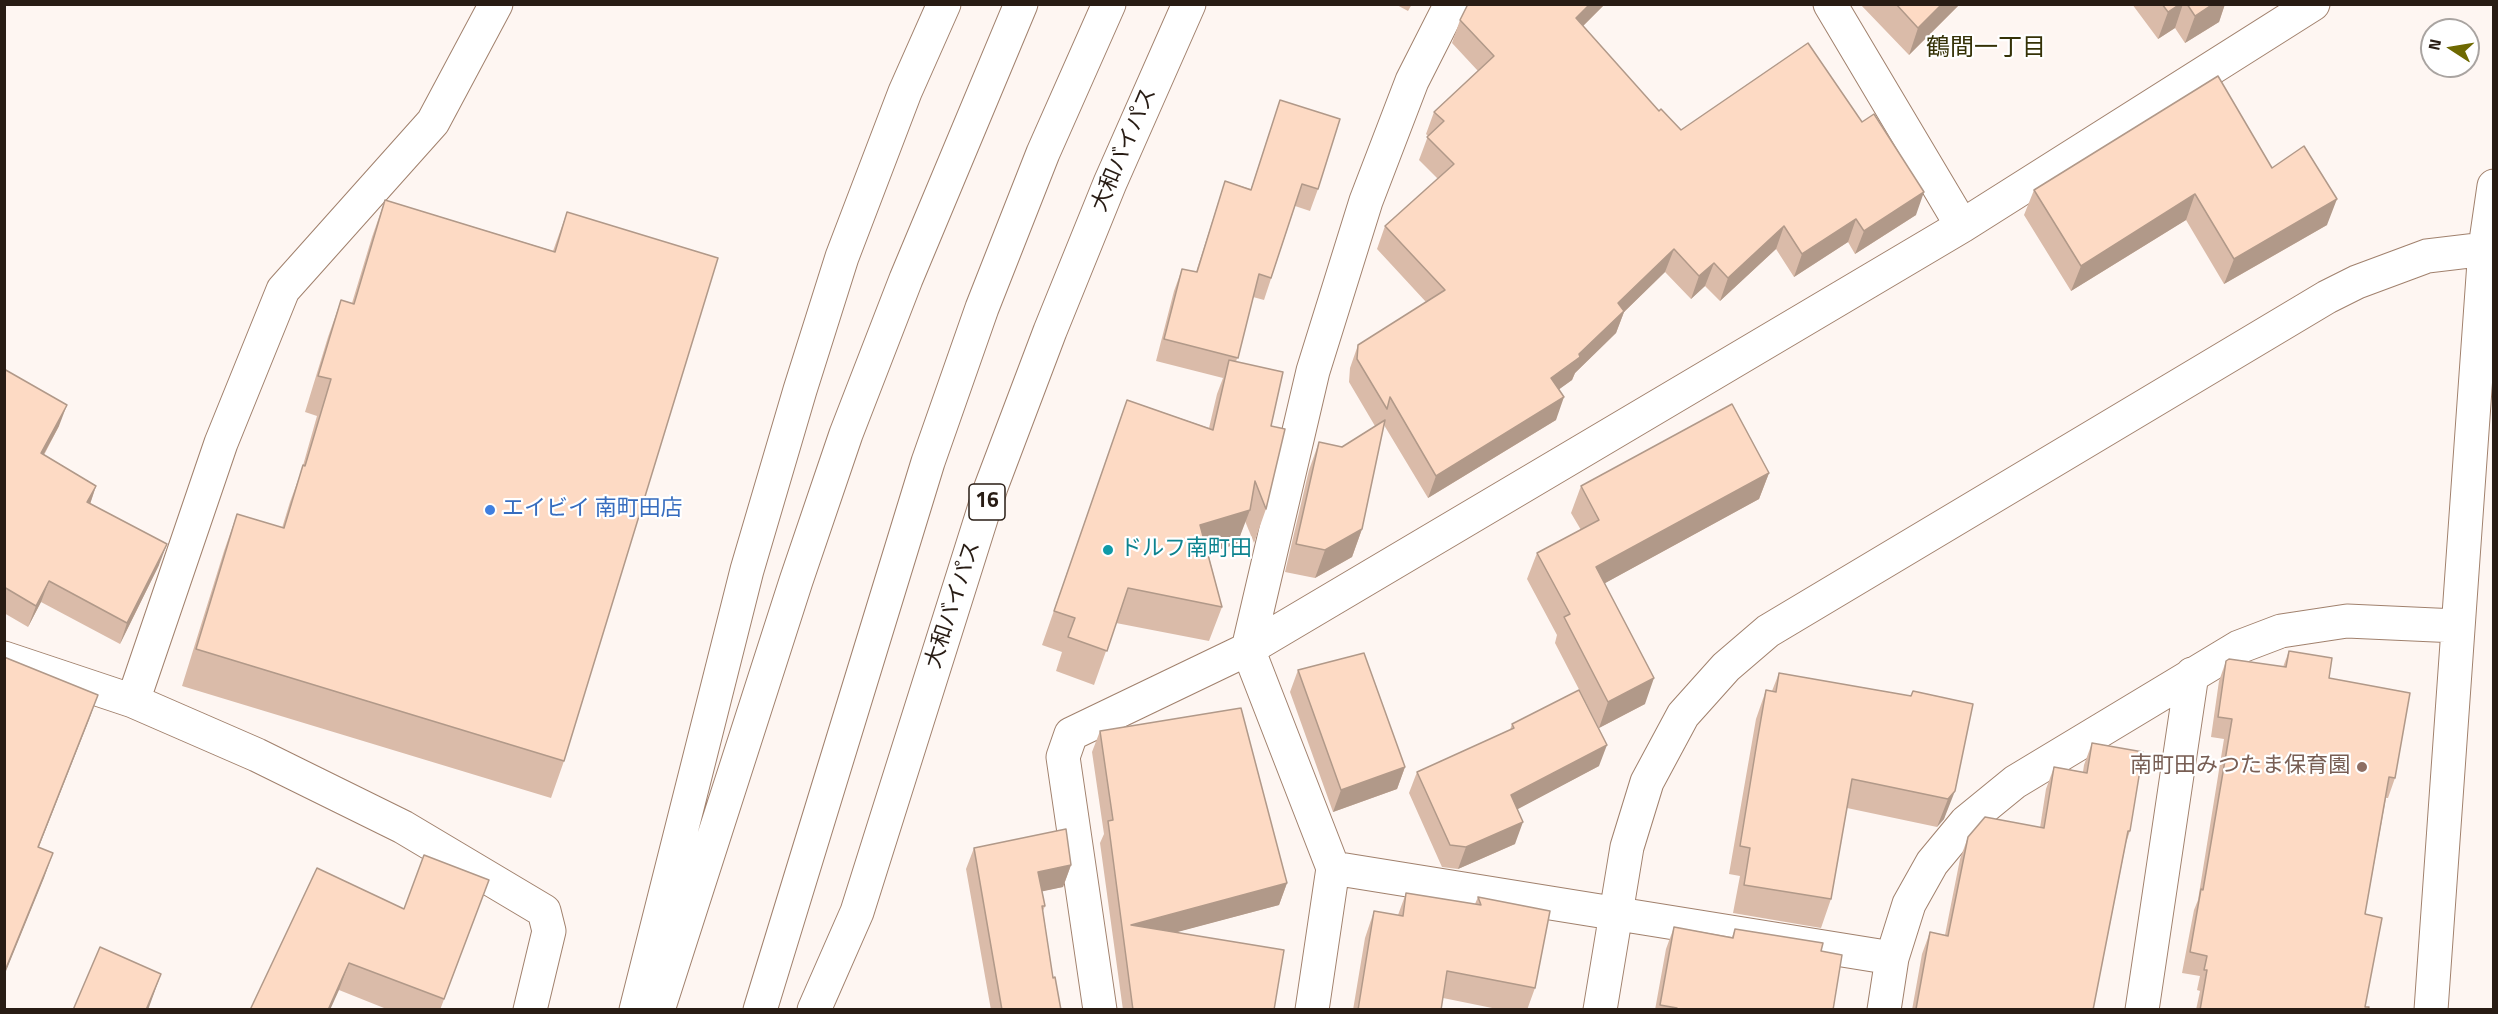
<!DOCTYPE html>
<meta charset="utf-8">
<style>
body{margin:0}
#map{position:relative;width:2498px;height:1014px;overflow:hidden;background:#fef6f2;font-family:"Titillium Web",sans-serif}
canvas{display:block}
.frame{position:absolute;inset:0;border:6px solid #281c14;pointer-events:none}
.north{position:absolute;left:2420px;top:18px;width:60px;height:60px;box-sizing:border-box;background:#fff;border:2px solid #a9a4a1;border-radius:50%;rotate:282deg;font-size:16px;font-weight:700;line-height:24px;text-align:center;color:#281c14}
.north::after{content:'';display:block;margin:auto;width:21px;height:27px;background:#6e6901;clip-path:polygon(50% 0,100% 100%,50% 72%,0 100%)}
</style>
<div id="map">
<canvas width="2498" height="1014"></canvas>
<div class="frame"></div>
<div class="north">N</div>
</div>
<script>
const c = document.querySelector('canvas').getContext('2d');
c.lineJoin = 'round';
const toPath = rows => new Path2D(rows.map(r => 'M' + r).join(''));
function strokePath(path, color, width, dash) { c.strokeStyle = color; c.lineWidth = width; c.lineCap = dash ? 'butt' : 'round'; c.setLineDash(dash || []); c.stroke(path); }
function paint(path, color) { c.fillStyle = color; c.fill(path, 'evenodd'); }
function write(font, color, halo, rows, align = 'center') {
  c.font = font + ' "Titillium Web","Noto Sans JP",sans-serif'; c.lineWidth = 4.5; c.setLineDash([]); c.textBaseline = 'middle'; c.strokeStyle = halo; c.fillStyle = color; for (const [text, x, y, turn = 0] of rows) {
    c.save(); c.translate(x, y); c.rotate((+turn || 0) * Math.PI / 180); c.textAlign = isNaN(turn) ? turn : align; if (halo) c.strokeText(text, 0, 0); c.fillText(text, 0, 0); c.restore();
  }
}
const minor = toPath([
 [1830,4,1962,226],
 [4,658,133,701,257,755,403,827,544,911,549,931,530,1010],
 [133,701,221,443,283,290,433,122,496,4],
 [1333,868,1892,958],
 [1100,1010,1063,757,1071,734,1248,649,1962,226,2313,4],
 [1312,1010,1333,868,1248,649,1313,371,1366,201,1412,81,1451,4],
 [1600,1010,1627,847,1647,782,1683,715,1726,667,1768,631,2327,297,2357,282,2427,256,2494,248],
 [1884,1010,1892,958,1909,904,1932,863,1966,822,2015,782,2239,647,2281,631,2347,621,2457,626],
 [2142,1010,2192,674],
 [2431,1010,2485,248,2494,186]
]);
const highway = toPath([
 [636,1010,747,570,800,390,842,257,905,92,944,4],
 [658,1010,796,581,846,434,906,279,1021,4],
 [760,1010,928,462,982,308,1043,153,1109,4],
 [814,1010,857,912,991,487,1050,331,1110,183,1189,4]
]);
strokePath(minor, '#a1816d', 35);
strokePath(highway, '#a1816d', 35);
strokePath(minor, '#fff', 33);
strokePath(highway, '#fff', 33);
paint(toPath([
 [1395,4,1412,4,1408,11],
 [1468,4,1605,4,1583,26,1659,111,1681,130,1916,215,1855,254,1848,242,1794,277,1776,249,1720,301,1705,286,1691,299,1665,272,1624,312,1616,333,1575,373,1572,380,1559,389,1556,420,1428,498,1384,425,1362,529,1352,557,1315,578,1285,572,1309,470,1319,442,1342,447,1375,426,1349,382,1350,368,1358,345,1426,302,1377,249,1385,226,1438,179,1419,160,1428,136,1426,134,1434,112,1478,71,1452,43,1460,20],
 [1860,4,1960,4,1909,55],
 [2132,4,2225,4,2219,22,2185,43,2175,28,2158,39],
 [1280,100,1318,189,1310,211,1295,206,1264,300,1253,297,1236,362,1271,426,1266,509,1254,543,1245,521,1237,544,1208,553,1222,607,1209,641,1116,623,1094,685,1056,671,1062,652,1042,645,1127,400,1209,428,1217,394,1223,378,1156,361,1174,291,1182,269,1196,272,1218,203,1225,181,1251,189],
 [2272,168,2327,225,2224,284,2186,220,2071,291,2024,215,2034,190],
 [385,200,553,251,567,212,564,761,551,798,182,686,224,551,237,514,282,528,290,502,302,469,317,416,305,412,328,337,341,300,352,303,372,237],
 [4,369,59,426,44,455,96,486,90,504,159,565,120,644,41,602,28,627,4,613],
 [1769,473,1759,499,1605,583,1645,704,1599,728,1555,643,1557,635,1527,579,1537,553,1581,530,1571,513,1581,486],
 [2289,651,2329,678,2395,778,2388,798,2386,798,2365,914,2365,1007,2368,1010,2196,1010,2200,991,2197,990,2200,976,2182,973,2194,910,2198,900,2224,739,2211,737,2219,681,2226,661,2283,667],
 [1298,670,1405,767,1397,789,1333,812,1290,692],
 [1779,673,1911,696,1913,691,1973,704,1944,819,1937,827,1847,808,1831,899,1821,928,1733,913,1740,876,1729,874,1756,719,1766,690,1772,691],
 [1512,724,1599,766,1517,809,1515,844,1458,869,1442,867,1409,793,1417,772,1510,730],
 [1100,731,1287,883,1279,905,1176,932,1274,1010,1123,1010,1100,843,1104,834,1092,752],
 [2092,743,2130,831,2126,843,2093,1010,1912,1010,1922,954,1930,932,1945,935,1960,859,1968,837,2040,828,2046,789,2054,767,2083,772,2084,765],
 [974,848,1071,865,1063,887,1042,891,1045,906,1043,911,1053,978,1061,1010,991,1010,966,869],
 [489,880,440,1010,389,1010,339,990,250,1010,404,909],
 [1406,893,1475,904,1478,897,1535,988,1527,1010,1502,1010,1443,998,1441,1010,1353,1010,1365,938,1374,911,1398,915],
 [1674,927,1732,937,1735,929,1821,951,1833,1010,1655,1010,1666,949]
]), '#dabba9');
paint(toPath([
 [1590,4,1605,4,1568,41,1576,18],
 [1942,4,1960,4,1909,55,1918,28],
 [2180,4,2183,4,2175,28,2158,39,2168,12],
 [2213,4,2225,4,2219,22,2185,43,2195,16],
 [1924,192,1916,215,1855,254,1864,231],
 [2195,194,2186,220,2071,291,2081,266],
 [2337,199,2327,225,2224,284,2234,259],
 [1856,219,1848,242,1794,277,1802,254],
 [1784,226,1776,249,1720,301,1728,278],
 [1674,249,1665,272,1624,312,1616,333,1575,373,1572,380,1543,401,1551,378,1579,354,1618,303],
 [1714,263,1705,286,1691,299,1699,276],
 [1564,397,1556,420,1428,498,1436,476],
 [67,405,59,426,33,474,41,453],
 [1769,473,1759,499,1587,593,1596,567],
 [96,486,89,507,87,502],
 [1250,510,1237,544,1188,559,1200,525],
 [1362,529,1352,557,1315,578,1325,550],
 [167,544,159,565,120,644,127,623],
 [49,581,41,602,28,627,36,606],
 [1654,678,1645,704,1599,728,1608,702],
 [98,695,89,720,29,872,38,847],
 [1607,745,1599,766,1503,817,1511,795],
 [1405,767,1397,789,1333,812,1341,790],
 [1955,791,1944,819,1937,827,1948,799],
 [1523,822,1515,844,1458,869,1466,847],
 [53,853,44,878,4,976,4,973],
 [1071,865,1063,887,1030,894,1038,872],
 [1287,883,1279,905,1125,946,1131,925],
 [349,963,339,990,330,1010,328,1010],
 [161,974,148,1010,146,1010]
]), '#b19989');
const building = toPath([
 [1468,4,1590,4,1576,18,1659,111,1661,109,1681,130,1808,43,1862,122,1874,114,1924,192,1864,231,1856,219,1802,254,1784,226,1728,278,1714,263,1699,276,1674,249,1618,303,1624,311,1579,354,1580,357,1551,378,1564,397,1436,476,1390,397,1387,409,1357,359,1358,345,1445,290,1385,226,1454,164,1427,137,1444,121,1434,112,1494,56,1460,20,1468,4],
 [1896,4,1942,4,1918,28,1896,4],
 [2162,4,2180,4,2168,12,2162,4],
 [2187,4,2213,4,2195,16,2187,4],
 [2218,76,2272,168,2304,146,2337,199,2234,259,2195,194,2081,266,2034,190,2218,76],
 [1280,100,1340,119,1318,189,1302,184,1271,278,1259,274,1238,358,1164,339,1182,269,1197,272,1225,181,1251,190,1280,100],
 [385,200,555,252,567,212,718,258,564,761,196,649,237,514,284,528,303,465,305,466,331,379,318,376,341,300,354,304,385,200],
 [1229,360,1283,372,1271,426,1285,429,1266,509,1255,481,1250,510,1200,525,1222,607,1128,588,1107,651,1068,637,1075,618,1054,611,1127,400,1213,430,1229,360],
 [4,369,67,405,41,453,96,486,87,502,167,544,127,623,49,581,36,606,4,587,4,369],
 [1732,404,1769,473,1596,567,1654,678,1608,702,1564,617,1570,614,1537,553,1599,520,1581,486,1732,404],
 [1385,420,1362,529,1325,550,1296,544,1319,442,1342,447,1385,420],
 [2289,651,2332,658,2329,678,2410,693,2395,778,2389,777,2365,914,2382,918,2365,1007,2369,1007,2368,1010,2200,1010,2207,970,2204,970,2207,956,2190,952,2201,889,2203,890,2232,719,2218,717,2226,661,2229,659,2286,667,2289,651],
 [1364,653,1405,767,1341,790,1298,670,1364,653],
 [4,657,98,695,38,847,53,853,4,973,4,657],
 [1779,673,1911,696,1913,691,1973,704,1955,791,1948,799,1852,779,1831,899,1744,885,1750,848,1740,846,1757,742,1766,690,1776,692,1779,673],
 [1579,690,1607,745,1511,795,1523,822,1466,847,1450,845,1417,772,1514,728,1512,724,1579,690],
 [1241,708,1287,883,1131,925,1284,950,1274,1010,1133,1010,1108,821,1113,820,1100,731,1241,708],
 [2092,743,2143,752,2130,831,2128,831,2093,1010,1916,1009,1930,932,1948,936,1968,837,1985,817,2044,828,2054,767,2087,773,2092,743],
 [1066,829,1071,865,1038,872,1045,906,1042,906,1053,978,1055,977,1061,1010,1002,1010,974,848,1066,829],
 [424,855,489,880,444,999,349,963,328,1010,250,1010,317,868,404,909,424,855],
 [1406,893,1481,905,1478,897,1550,911,1535,988,1447,971,1441,1010,1358,1010,1374,911,1403,916,1406,893],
 [1674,927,1733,938,1735,929,1823,943,1821,951,1842,955,1833,1010,1677,1010,1677,1008,1660,1005,1674,927],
 [100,947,161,974,146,1010,73,1010,100,947]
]);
paint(building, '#fddac4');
strokePath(building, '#b19989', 1.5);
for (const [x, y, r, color] of [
 [490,510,6,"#3f7fe0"],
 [1108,550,6,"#0f9aa8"],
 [2362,767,6,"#8d6e63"]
]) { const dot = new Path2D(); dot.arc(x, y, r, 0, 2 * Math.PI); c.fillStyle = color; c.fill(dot); strokePath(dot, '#fff', 2); }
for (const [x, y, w] of [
 [987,502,36]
]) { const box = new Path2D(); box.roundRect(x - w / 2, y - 18, w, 36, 4.5); c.fillStyle = '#fff'; c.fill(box); strokePath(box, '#281c14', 1.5); }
write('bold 21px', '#281c14', null, [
 ["16",987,502]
]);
write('22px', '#281c14', '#fff', [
 ["大和バイパス",1125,150,-67],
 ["大和バイパス",954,605,-72]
]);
write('22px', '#366cbe', '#fff', [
 ["エイビイ 南町田店",502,510]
], 'left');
write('22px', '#0d838f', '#fff', [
 ["ドルフ南町田",1120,550]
], 'left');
write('22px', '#785e54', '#fff', [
 ["南町田みつたま保育園",2350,767]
], 'right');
write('24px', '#353207', '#fff', [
 ["鶴間一丁目",1986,49]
]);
</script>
